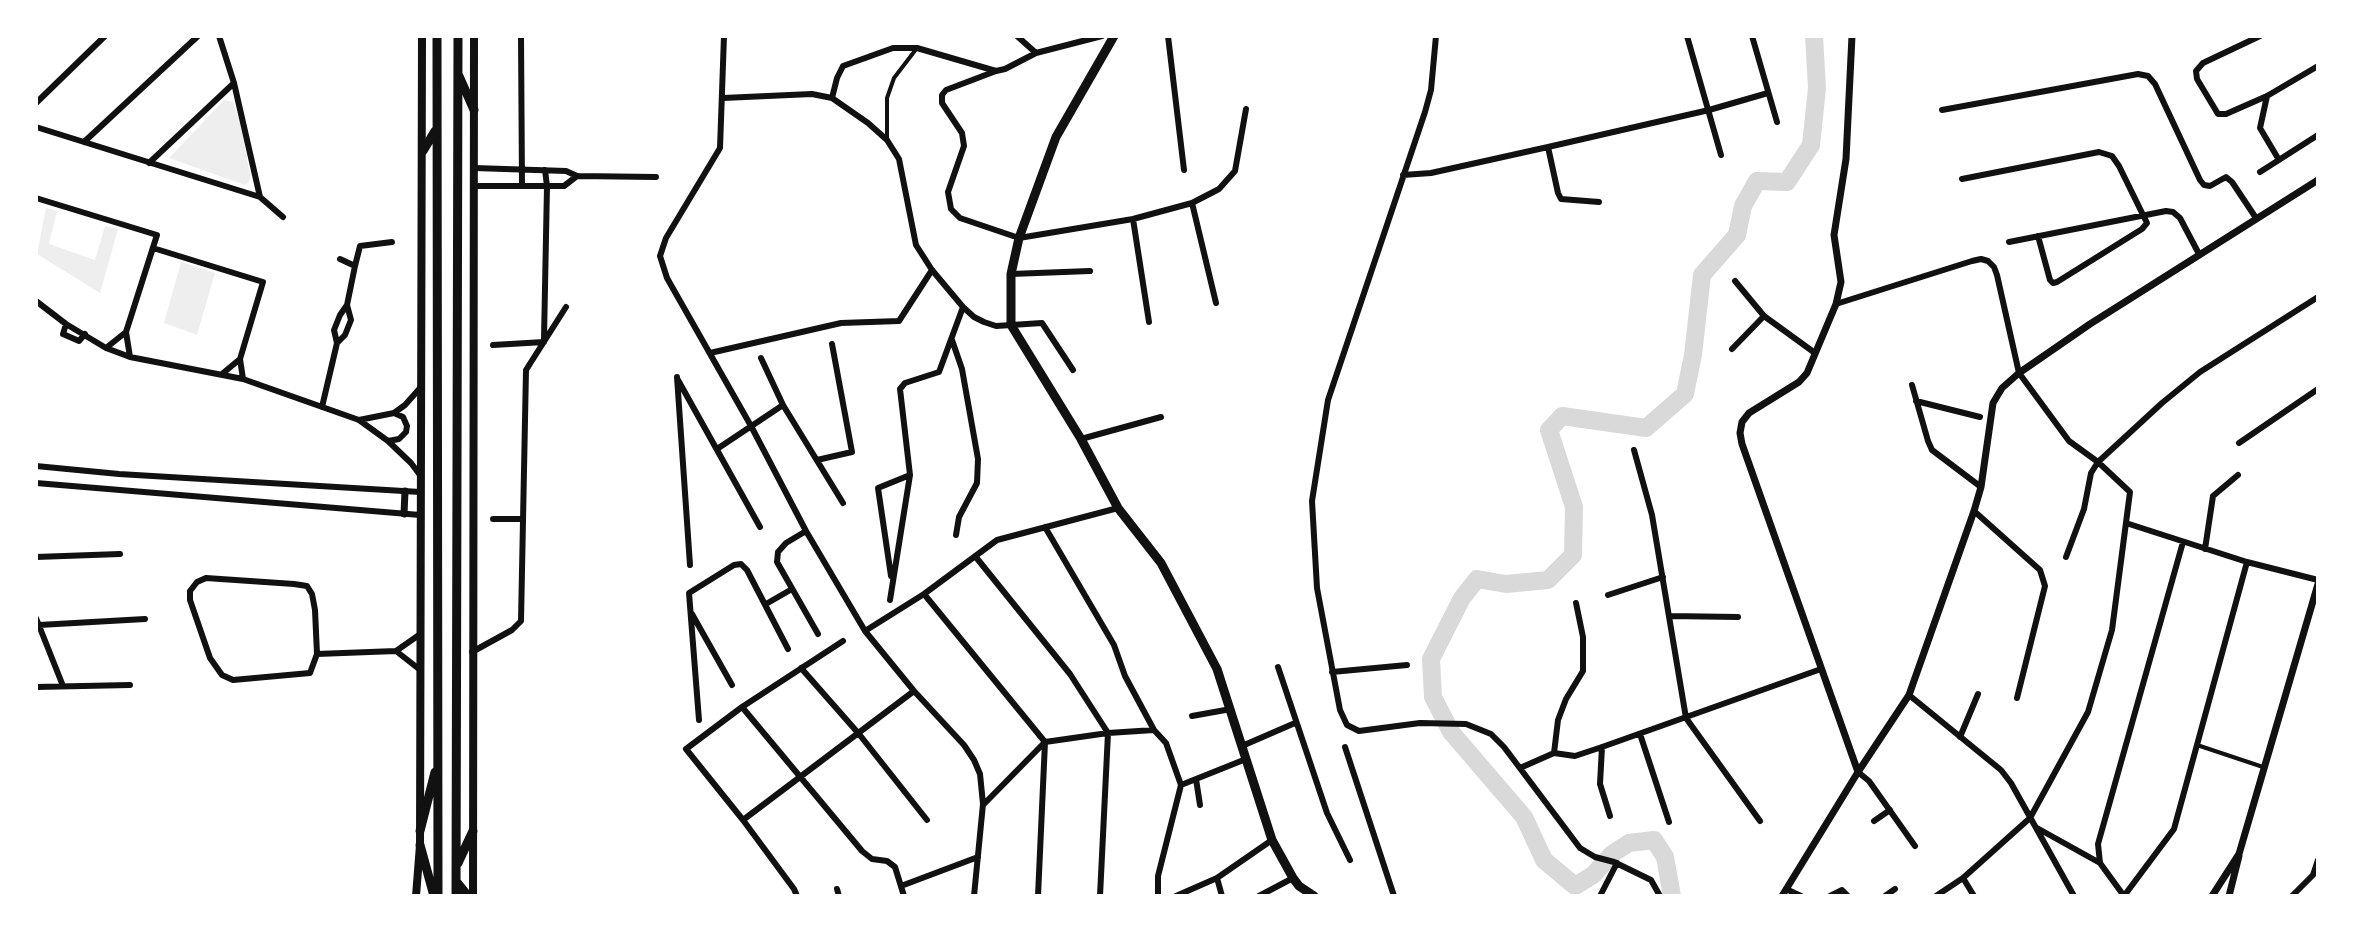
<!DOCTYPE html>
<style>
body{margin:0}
#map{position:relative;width:2354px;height:932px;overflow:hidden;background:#fff;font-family:"Times New Roman",serif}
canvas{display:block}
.frame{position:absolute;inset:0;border:38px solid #fff;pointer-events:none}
</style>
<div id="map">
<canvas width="2354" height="932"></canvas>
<div class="frame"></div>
</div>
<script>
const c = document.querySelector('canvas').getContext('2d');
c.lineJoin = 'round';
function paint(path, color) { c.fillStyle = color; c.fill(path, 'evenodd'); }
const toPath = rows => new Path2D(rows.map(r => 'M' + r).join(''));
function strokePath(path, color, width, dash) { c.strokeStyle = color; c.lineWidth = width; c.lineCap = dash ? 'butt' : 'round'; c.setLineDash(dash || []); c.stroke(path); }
paint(toPath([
 [224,100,233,102,240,122,250,175,250,181,245,185,169,158],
 [46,208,57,211,49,244,95,260,105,226,118,229,100,293,37,254],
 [181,262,215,273,197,335,164,323]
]), '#eee');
strokePath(toPath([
 [1672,896,1665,857,1654,840,1629,843,1612,854,1593,875,1575,886,1544,860,1524,817,1451,732,1433,697,1431,659,1462,598,1477,579,1506,584,1548,580,1573,555,1574,507,1549,430,1562,416,1646,428,1685,394,1693,355,1702,275,1737,235,1743,206,1757,181,1787,182,1811,145,1817,88,1814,36]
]), '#d9d9d9', 18);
strokePath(toPath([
 [887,140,887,98,894,78,917,48],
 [2197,745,2263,767]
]), '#111', 4);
strokePath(toPath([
 [219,36,234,83,260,197],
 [521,36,522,185],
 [724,36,720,148,666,238,660,256,667,278,751,426,806,531,865,631,914,691,964,745,974,760,980,774,983,804,974,896],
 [1017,36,1036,53],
 [1168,36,1184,170],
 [1436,36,1431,90,1425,112,1328,400,1312,501,1317,588,1340,710,1347,725,1359,731,1420,723,1466,724,1491,734,1504,747,1580,848,1595,857,1614,862,1651,880,1660,896],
 [1687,36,1721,155],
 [1752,36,1777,122],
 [2260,36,2203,63,2196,71,2197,79,2218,114,2226,114,2267,96,2318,66],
 [996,71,946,90,942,95,942,103,962,133,964,146,948,192,951,209,960,218,1019,238,1133,219,1192,203,1219,189,1235,171,1246,109],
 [2267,96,2260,128,2279,160],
 [723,98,812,94,832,98,868,123,887,140,899,159,916,245,932,270,963,307,974,317,984,322,996,326,1042,323,1073,370],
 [832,98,837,78,843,66,893,48,917,48,996,71,1005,69,1036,53,1102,36],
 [36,103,105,36],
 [1942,110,2138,74,2148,76,2155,84,2200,180,2204,185,2210,186,2226,177,2232,182,2256,218],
 [36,127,260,197,283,217],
 [84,142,198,36],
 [1548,147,1558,193,1561,199,1599,202],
 [149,163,234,83],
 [474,168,566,171,577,176,656,177],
 [2260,172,2318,135],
 [1403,175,1431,173,1548,147,1709,110,1768,93],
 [1962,179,2099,152,2112,156,2119,166,2147,223,2142,229,2057,282,2053,283,2050,280,2038,236],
 [474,186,564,186,577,176],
 [36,198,157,235,126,332,130,357],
 [1192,203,1216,303],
 [1133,219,1149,322],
 [2009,242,2166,211,2173,212,2180,218,2199,254],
 [153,248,263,282,240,359,243,379],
 [355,266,360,246,392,242],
 [1011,274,1090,271],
 [1735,281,1764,316,1815,353],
 [36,301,66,324,106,348,130,357,243,379,359,420,388,441,411,463,420,475],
 [1836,304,1972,261,1981,259,1988,261,1994,267,1997,275,2019,373,2069,441,2098,462,2130,492,2112,630,2088,712,2030,818,1963,878,1936,896],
 [66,324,63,334,79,341,85,334],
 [544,339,547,186,545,170],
 [952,340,962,369,978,459,977,483,959,517,956,535],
 [337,343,345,335,351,320,347,305,355,266,340,259],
 [493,345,544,342],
 [106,348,126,332],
 [1732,349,1764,316],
 [710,353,841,323,899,321,932,270],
 [761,358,783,405,843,503],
 [222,374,240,359],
 [677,377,690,565],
 [678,380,760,527],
 [1912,385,1928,441,1932,450,1981,487],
 [1916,401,1980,417],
 [322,407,337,343,334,330,340,315,347,305],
 [359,420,394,413,405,405,421,387],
 [1081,439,1161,417],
 [388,441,399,439,406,432,407,426,403,417,394,413],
 [2239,443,2318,389],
 [717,449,783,405],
 [1634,450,1652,515,1686,718,1760,821],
 [817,460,852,452,832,344],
 [36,466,119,474,420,492],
 [36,483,420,515],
 [1974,511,2040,570,2045,586,2017,698],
 [493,519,523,519],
 [2126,523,2247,562,2318,580],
 [1045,527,1114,645,1125,676,1154,730,1166,743,1181,785,1158,876,1158,896],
 [806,531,786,543,778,552,777,562,818,634],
 [2205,549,2213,496,2238,475],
 [975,556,1070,674,1108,733,1100,896],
 [36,557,120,554],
 [2066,557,2084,509,2091,473,2098,462,2162,403,2200,372,2318,297],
 [891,576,878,488,910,475],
 [206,578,294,584,307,586,312,594,315,610,317,654,310,673,233,680,222,675,210,658,190,600,190,591,197,582,206,578],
 [924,594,1045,742,1038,896],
 [1608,595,1663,577],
 [890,600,910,475,900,389,905,383,939,372,963,307],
 [766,604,792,589],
 [692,614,732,685],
 [1669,616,1738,617],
 [36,618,63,686],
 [39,625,145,619],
 [865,631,924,594,997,540,1118,508],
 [396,651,419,669],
 [472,652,512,630,521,621,526,370,566,307],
 [317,654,396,651,419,635],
 [1278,667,1327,813,1350,860],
 [801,668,859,734,927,820],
 [1332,672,1407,665],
 [36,687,130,685],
 [1909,695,2001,770,2011,783,2074,896],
 [742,707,862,851,872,859,887,861,895,867,904,896],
 [1192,716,1231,709],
 [699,720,689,593,734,565,741,564,747,570,788,649],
 [1640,734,1669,822],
 [1960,737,1978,694],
 [1242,746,1295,723],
 [1345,747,1394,896],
 [1602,747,1600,784,1610,816],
 [686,749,742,707,843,641],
 [686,749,743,820,794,889,797,896],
 [1554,753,1558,720,1566,699,1583,671,1583,637,1576,603],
 [1520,768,1554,753,1575,756,1602,747,1821,669],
 [1858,772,1869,781,1915,846],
 [1196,779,1200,805],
 [1181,785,1246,759],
 [984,804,1045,742,1108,733,1154,730],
 [743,820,914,691],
 [1874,821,1890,810],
 [2037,828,2100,863,2124,896],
 [2100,863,2098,844,2183,542],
 [1217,878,1222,896],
 [1963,878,1974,896],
 [901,886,978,857],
 [837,889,839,896],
 [1786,889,1801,896],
 [1176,896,1217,878,1272,840],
 [1259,896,1293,878],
 [1600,896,1617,863],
 [1830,896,1842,890,1848,896],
 [1885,896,1895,889],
 [2124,896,2174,829,2247,562],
 [2292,896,2313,875,2318,860]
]), '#111', 6);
strokePath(toPath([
 [1852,36,1846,159,1834,235,1841,282,1836,304,1807,373,1799,382,1749,413,1742,422,1740,433,1742,444,1858,772],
 [404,514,405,491],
 [1782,896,1858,772,1909,695,1974,511,1981,487,1993,403,2002,388,2019,373,2090,324,2318,180],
 [2212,896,2239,854,2318,584],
 [2229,896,2239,856]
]), '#111', 7);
strokePath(toPath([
 [416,896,420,845,422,36],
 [473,896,474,36]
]), '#111', 8);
strokePath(toPath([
 [437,36,438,896],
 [1114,36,1056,137,1019,238,1011,274,1011,325,1081,439,1118,508,1161,563,1217,669,1272,840,1293,878,1299,886,1314,896],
 [459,76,474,110],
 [423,151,435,131],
 [420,831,435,772],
 [420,845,434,896],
 [458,863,473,831],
 [456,881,468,896],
 [456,896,458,36]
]), '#111', 9);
</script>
